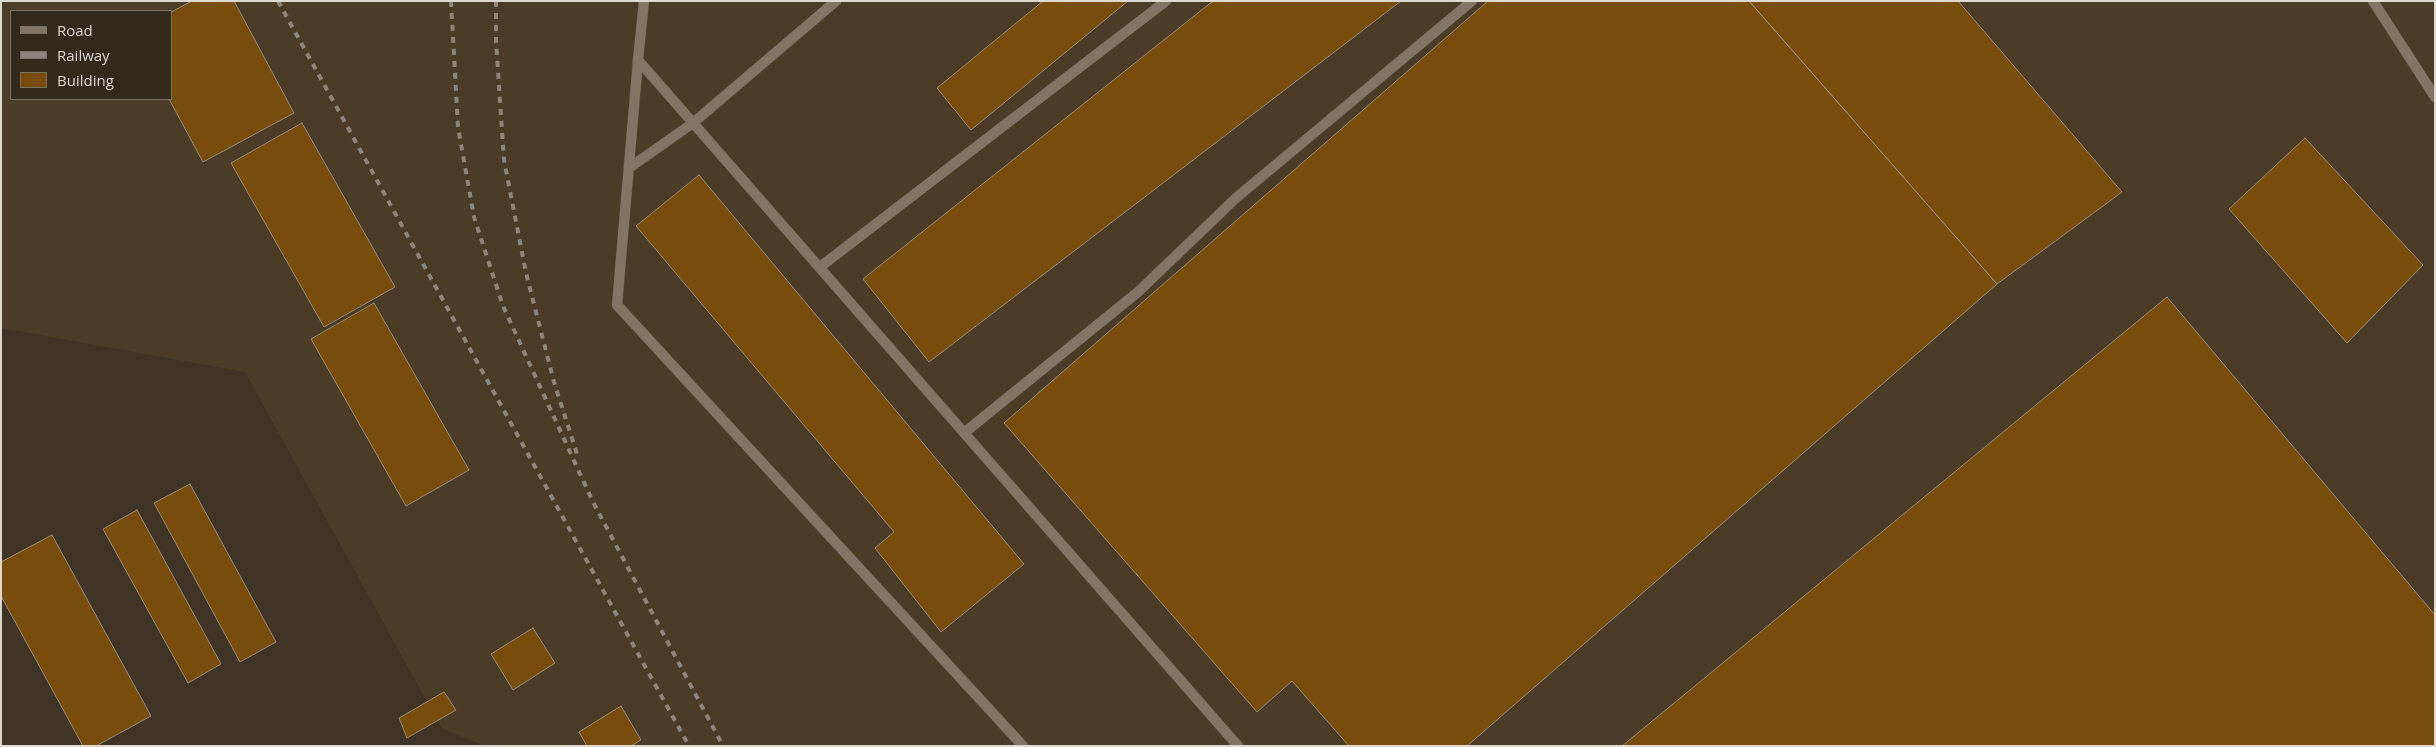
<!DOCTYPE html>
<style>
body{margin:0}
#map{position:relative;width:2436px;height:747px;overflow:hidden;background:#3f3426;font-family:"Open Sans",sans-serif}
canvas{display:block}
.frame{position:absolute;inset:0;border:2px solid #ded8cf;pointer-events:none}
.legend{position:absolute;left:10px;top:10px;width:162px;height:90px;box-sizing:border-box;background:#342a1c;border:1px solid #787064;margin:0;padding:6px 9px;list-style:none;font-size:15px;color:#ded8cf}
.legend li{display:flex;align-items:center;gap:10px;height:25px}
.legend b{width:25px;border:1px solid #787064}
</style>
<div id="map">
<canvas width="2436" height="747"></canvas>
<div class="frame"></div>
<ul class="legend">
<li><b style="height:6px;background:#827565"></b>Road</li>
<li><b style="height:6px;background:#8d8579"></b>Railway</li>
<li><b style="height:14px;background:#794d0c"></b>Building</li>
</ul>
</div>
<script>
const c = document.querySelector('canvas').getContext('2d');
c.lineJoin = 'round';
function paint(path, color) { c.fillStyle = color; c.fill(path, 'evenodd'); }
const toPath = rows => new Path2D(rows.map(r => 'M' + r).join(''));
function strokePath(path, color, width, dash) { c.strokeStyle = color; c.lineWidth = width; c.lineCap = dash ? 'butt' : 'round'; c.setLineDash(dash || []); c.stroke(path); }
paint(toPath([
 [1,1,2435,1,2435,746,486,746,442,729,245,372,1,328],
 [11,11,171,11,171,99,11,99]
]), '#4b3c28');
const building = toPath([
 [192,1,234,1,294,113,203,162,169,99,171,99,171,12,192,1],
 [1043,1,1128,1,971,130,937,88,1043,1],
 [1213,1,1401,1,929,362,863,279,1213,1],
 [1488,1,1749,1,1997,284,1467,746,1349,746,1292,681,1257,712,1004,423,1488,1],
 [1749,1,1958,1,2122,192,1997,284,1749,1],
 [302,123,395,287,324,327,231,163,302,123],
 [2305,138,2423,265,2347,343,2229,209,2305,138],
 [699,175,1024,564,941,632,875,548,894,532,636,226,699,175],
 [2167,297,2435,615,2435,746,1622,746,2167,297],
 [374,303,469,470,406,506,311,339,374,303],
 [190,484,276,642,240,662,154,503,190,484],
 [137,510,221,664,188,683,103,529,137,510],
 [52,535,151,716,96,746,83,746,1,596,1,562,52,535],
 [533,628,555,663,513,690,491,654,533,628],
 [444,692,456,710,407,738,399,718,444,692],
 [621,706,641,740,631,746,587,746,579,732,621,706]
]);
paint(building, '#794d0c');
strokePath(building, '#988a7b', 1);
const service = toPath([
 [644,1,638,60,1238,746],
 [820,267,1166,1],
 [964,433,1138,292,1236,198,1472,1]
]);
const minor = toPath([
 [2373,1,2435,97],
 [638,60,617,305,1023,746],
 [629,168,693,123,836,1]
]);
strokePath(service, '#595044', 11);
strokePath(minor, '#595044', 11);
strokePath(service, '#827565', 10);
strokePath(minor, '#827565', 10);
strokePath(toPath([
 [278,1,689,746],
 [451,1,458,127,474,217,503,306,593,502,723,746],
 [496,1,496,41,504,160,526,273,554,382,577,454]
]), '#8d8579', 4, [6, 6]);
</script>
